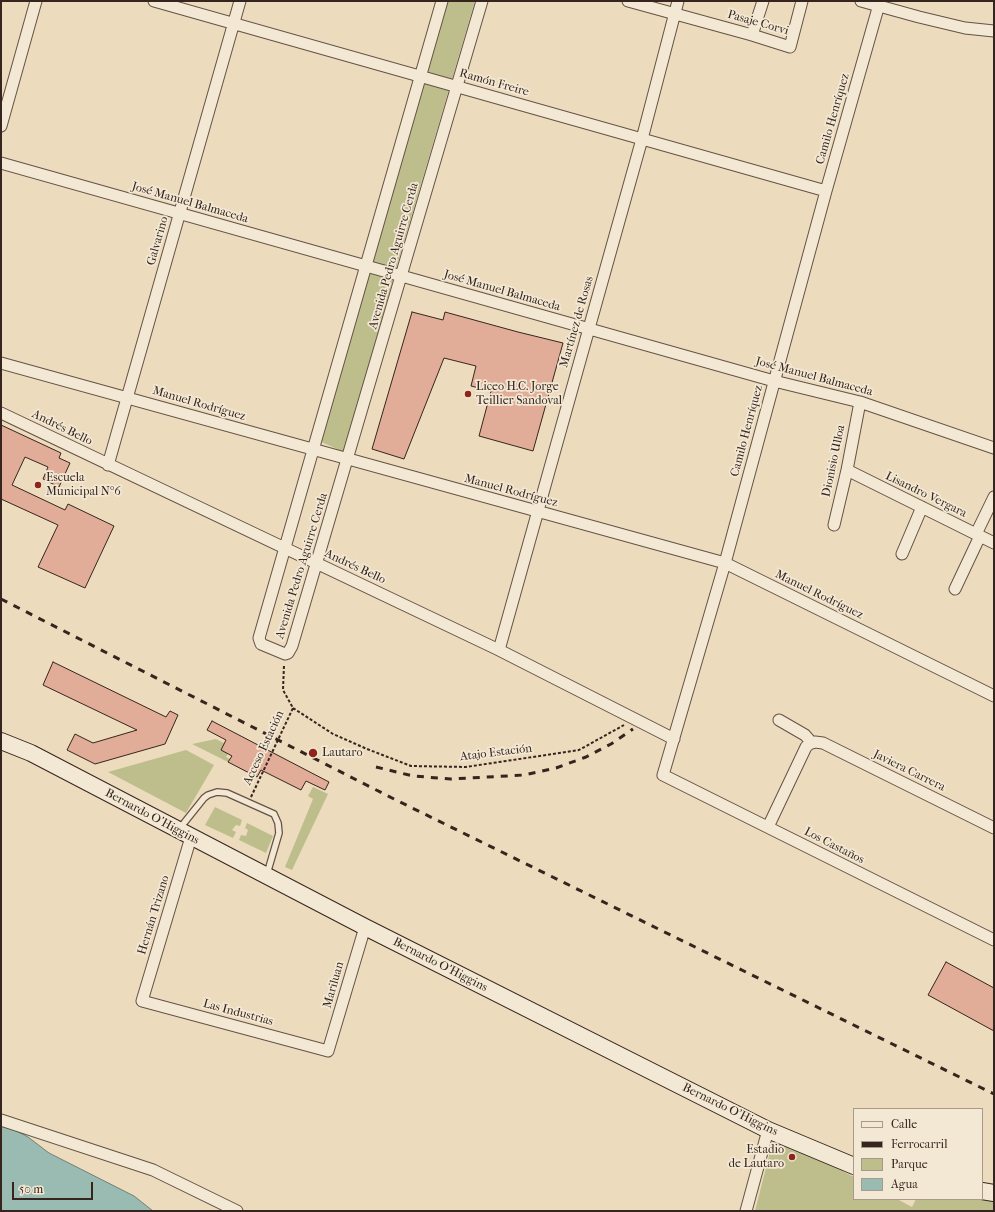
<!DOCTYPE html>
<meta charset="utf-8">
<style>
body{margin:0}
#map{position:relative;width:995px;height:1212px;overflow:hidden;background:#ecdbbd;font-family:"IM FELL French Canon",serif}
canvas{display:block}
.frame{position:absolute;inset:0;border:2px solid #36251e;pointer-events:none}
.legend{position:absolute;left:853px;top:1108px;width:130px;height:92px;box-sizing:border-box;background:#f3e8d4;border:1px solid #a79a8b;margin:0;padding:5px 7px;list-style:none;font-size:12px;color:#36251e}
.legend li{display:flex;align-items:center;gap:8px;height:20px}
.legend b{width:20px;border:1px solid #a79a8b}
.scale{position:absolute;left:12px;top:1182px;width:81px;height:18px;box-sizing:border-box;border:2px solid #36251e;border-top:0;padding-left:5px;font-size:12px;line-height:14px;white-space:nowrap;color:#36251e;-webkit-text-stroke:3px #f3e8d4;paint-order:stroke}
</style>
<div id="map">
<canvas width="995" height="1212"></canvas>
<div class="frame"></div>
<ul class="legend">
<li><b style="height:5px;background:#f3e8d4"></b>Calle</li>
<li><b style="height:5px;background:#36251e"></b>Ferrocarril</li>
<li><b style="height:11px;background:#bebe8d"></b>Parque</li>
<li><b style="height:11px;background:#99bbb2"></b>Agua</li>
</ul>
<div class="scale">50 m</div>
</div>
<script>
const c = document.querySelector('canvas').getContext('2d');
c.lineJoin = 'round';
function paint(path, color) { c.fillStyle = color; c.fill(path, 'evenodd'); }
const toPath = rows => new Path2D(rows.map(r => 'M' + r).join(''));
function strokePath(path, color, width, dash) { c.strokeStyle = color; c.lineWidth = width; c.lineCap = dash ? 'butt' : 'round'; c.setLineDash(dash || []); c.stroke(path); }
function write(font, color, halo, rows, align = 'center') {
  c.font = font + ' "IM FELL French Canon",serif'; c.lineWidth = 3.5; c.setLineDash([]); c.textBaseline = 'middle'; c.strokeStyle = halo; c.fillStyle = color; for (const [text, x, y, turn = 0] of rows) {
    c.save(); c.translate(x, y); c.rotate((+turn || 0) * Math.PI / 180); c.textAlign = isNaN(turn) ? turn : align; if (halo) c.strokeText(text, 0, 0); c.fillText(text, 0, 0); c.restore();
  }
}
paint(toPath([
 [448,1,475,1,395,272,346,453,319,441],
 [216,739,232,747,226,757,238,763,236,766,192,744],
 [186,750,214,765,186,813,108,772],
 [313,787,328,794,292,870,285,867,313,799,308,796],
 [215,807,242,820,240,826,236,825,232,830,236,832,233,838,205,825],
 [247,823,273,836,266,853,239,840,241,835,246,836,248,830,245,828],
 [774,1136,854,1177,854,1199,897,1199,912,1207,916,1199,982,1199,994,1196,994,1211,755,1211]
]), '#bebe8d');
const water = toPath([
 [1,1125,7,1126,28,1137,49,1153,134,1196,153,1211,1,1211,1,1125]
]);
paint(water, '#99bbb2');
strokePath(water, '#717f77', 1);
const building = toPath([
 [412,312,443,320,445,312,518,332,563,343,533,451,479,436,491,391,471,386,476,366,444,358,404,459,372,449,412,312],
 [1,425,61,453,59,458,70,463,59,487,43,479,48,467,25,457,12,485,65,510,68,504,114,526,85,588,38,567,58,525,1,499,1,425],
 [53,662,166,717,170,711,178,715,165,744,95,764,67,750,75,734,93,743,137,730,43,685,53,662],
 [212,721,329,782,325,790,306,781,301,790,261,770,257,777,228,762,232,756,221,750,226,740,207,730,212,721],
 [946,962,994,988,994,1031,928,995,946,962]
]);
paint(building, '#e1ac98');
strokePath(building, '#36251e', 1);
const service = toPath([
 [180,828,204,798,208,795,217,792,227,793,274,814,278,823,279,833,267,874]
]);
const minor = toPath([
 [154,1,826,191],
 [442,1,259,638,261,644,285,654,288,653,292,646,482,1],
 [628,1,752,35,790,47,802,1],
 [861,1,919,17,965,28,994,31],
 [880,1,826,191,725,563,663,775,994,940],
 [752,35,763,1],
 [1,126,36,1],
 [1,163,774,381,860,402,994,448],
 [1,363,725,563,994,696],
 [1,413,499,650,674,739],
 [108,465,240,1],
 [847,470,994,543],
 [834,525,847,470,860,402],
 [976,534,994,497],
 [902,554,922,507],
 [955,589,980,536],
 [499,650,642,139,678,1],
 [779,720,805,735,812,743],
 [768,827,806,747,809,744,815,742,823,743,994,828],
 [191,837,142,1001,328,1051,365,927],
 [1,1120,153,1170,237,1211],
 [746,1211,768,1130]
]);
const secondary = toPath([
 [1,741,31,753,365,927,768,1130,854,1166],
 [982,1191,994,1193]
]);
strokePath(service, '#645246', 8);
strokePath(minor, '#645246', 13);
strokePath(secondary, '#36251e', 18);
strokePath(toPath([
 [293,708,333,734,367,749,411,766,466,767,579,750,624,725],
 [251,797,293,708,283,690,284,665]
]), '#36251e', 2, [3, 2]);
strokePath(service, '#f3e8d4', 5.5);
strokePath(minor, '#f3e8d4', 11);
strokePath(secondary, '#f3e8d4', 16);
strokePath(toPath([
 [1,599,394,799,994,1094],
 [376,767,413,776,451,779,524,775,556,768,586,757,611,744,633,729]
]), '#36251e', 3, [7, 7]);
for (const [x, y, r, color] of [
 [468,394,4,"#8f2418"],
 [38,485,4,"#8f2418"],
 [313,753,5,"#8f2418"],
 [792,1157,4,"#8f2418"]
]) { const dot = new Path2D(); dot.arc(x, y, r, 0, 2 * Math.PI); c.fillStyle = color; c.fill(dot); strokePath(dot, '#f3e8d4', 1.5); }
write('12px', '#36251e', '#f3e8d4', [
 ["Pasaje Corvi",758,23,16],
 ["Ramón Freire",494,83,16],
 ["Camilo Henríquez",833,119,-74],
 ["José Manuel Balmaceda",190,203,16],
 ["Galvarino",158,241,-74],
 ["Avenida Pedro Aguirre Cerda",394,256,-74],
 ["José Manuel Balmaceda",502,291,16],
 ["Martínez de Rosas",577,322,-74],
 ["José Manuel Balmaceda",814,377,15],
 ["Manuel Rodríguez",199,404,16],
 ["Andrés Bello",62,428,26],
 ["Camilo Henríquez",747,431,-75],
 ["Dionisio Ulloa",834,461,-78],
 ["Manuel Rodríguez",511,491,15],
 ["Lisandro Vergara",926,495,26],
 ["Avenida Pedro Aguirre Cerda",302,566,-73],
 ["Andrés Bello",355,567,25],
 ["Manuel Rodríguez",819,595,26],
 ["Acceso Estación",264,748,-65],
 ["Atajo Estación",496,753,-7],
 ["Javiera Carrera",909,771,26],
 ["Bernardo O'Higgins",152,817,28],
 ["Los Castaños",834,846,27],
 ["Hernán Trizano",154,915,-73],
 ["Bernardo O'Higgins",440,965,27],
 ["Mariluan",334,985,-74],
 ["Las Industrias",238,1013,15],
 ["Bernardo O'Higgins",730,1110,26]
]);
write('12px', '#36251e', '#f3e8d4', [
 ["Liceo H.C. Jorge",476,387],
 ["Teillier Sandoval",476,401],
 ["Escuela",46,478],
 ["Municipal N°6",46,492],
 ["Lautaro",322,753],
 ["Estadio",784,1150,"right"],
 ["de Lautaro",784,1164,"right"]
], 'left');
</script>
